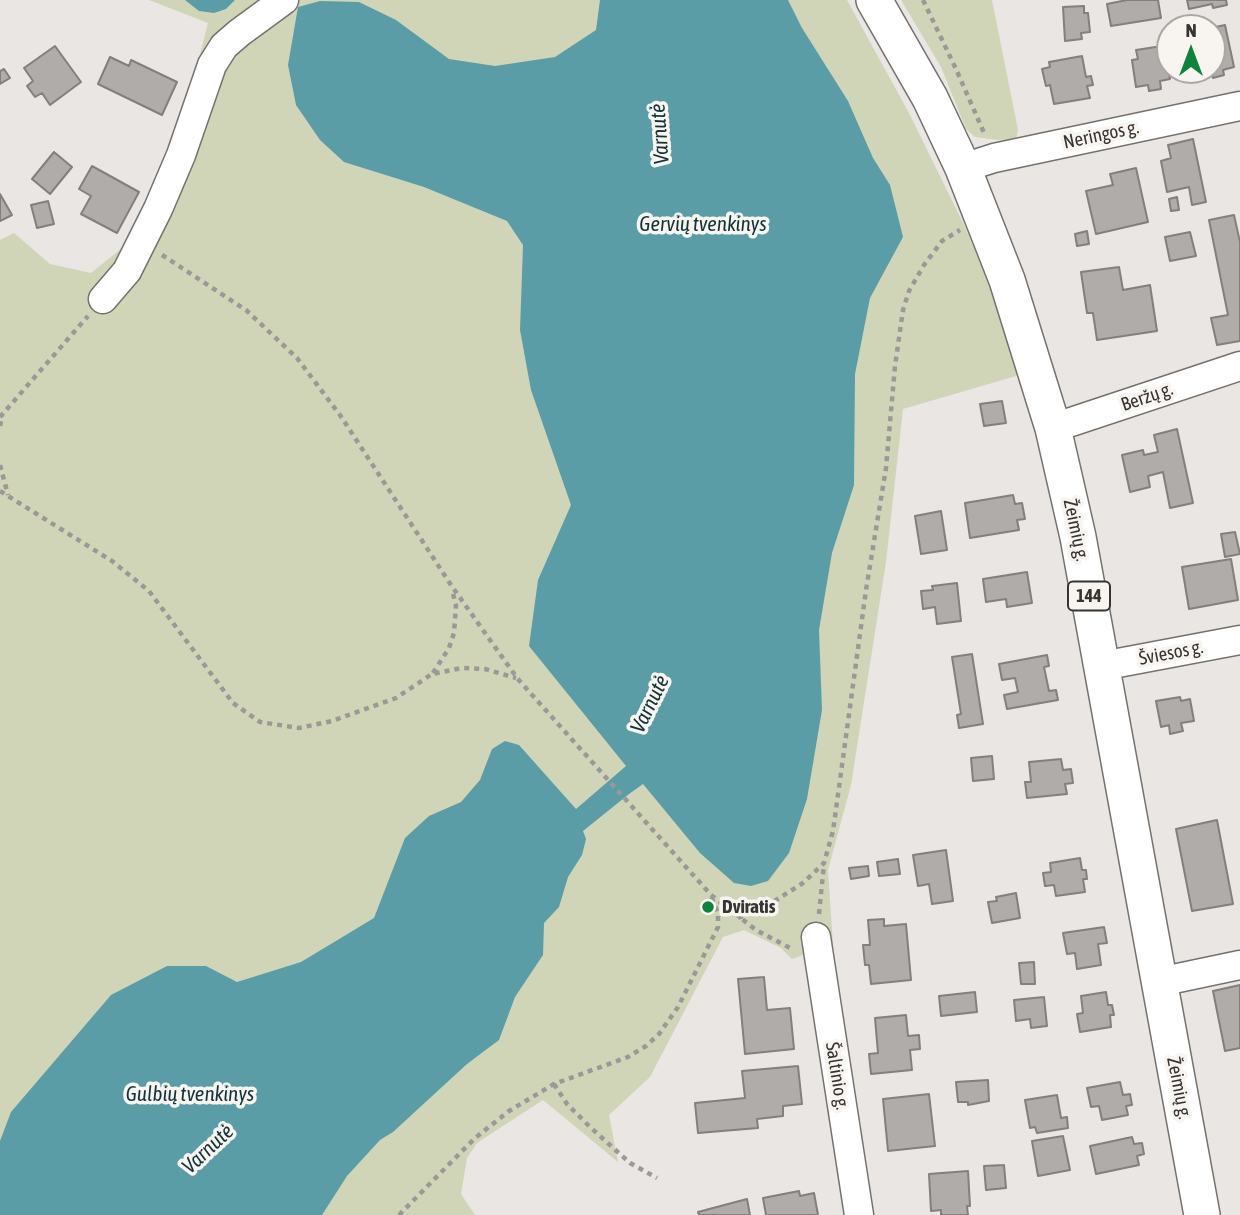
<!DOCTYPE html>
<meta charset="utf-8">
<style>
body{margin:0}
#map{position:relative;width:1240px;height:1215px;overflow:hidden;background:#eae6e3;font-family:"Asap Condensed",sans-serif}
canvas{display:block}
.north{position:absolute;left:1156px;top:14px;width:70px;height:70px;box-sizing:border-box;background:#f8f4f0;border:2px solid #aaa8a5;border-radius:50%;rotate:0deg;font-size:19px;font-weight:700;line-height:28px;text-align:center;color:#363534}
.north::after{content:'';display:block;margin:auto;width:24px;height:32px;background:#0d833c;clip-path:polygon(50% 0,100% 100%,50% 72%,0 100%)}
</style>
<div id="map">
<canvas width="1240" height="1215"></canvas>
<div class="north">N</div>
</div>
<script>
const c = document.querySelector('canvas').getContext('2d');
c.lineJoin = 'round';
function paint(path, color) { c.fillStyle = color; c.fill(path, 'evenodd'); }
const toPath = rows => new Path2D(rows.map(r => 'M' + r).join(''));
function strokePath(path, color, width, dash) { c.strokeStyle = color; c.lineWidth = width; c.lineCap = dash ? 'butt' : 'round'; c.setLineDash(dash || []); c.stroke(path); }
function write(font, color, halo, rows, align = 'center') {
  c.font = font + ' "Asap Condensed",sans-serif'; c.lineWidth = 7; c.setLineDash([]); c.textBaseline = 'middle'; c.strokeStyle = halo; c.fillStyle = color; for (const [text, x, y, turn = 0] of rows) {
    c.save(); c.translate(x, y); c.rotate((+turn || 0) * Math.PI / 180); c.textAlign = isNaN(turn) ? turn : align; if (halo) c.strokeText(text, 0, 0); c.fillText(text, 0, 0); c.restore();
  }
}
paint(toPath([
 [149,0,185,0,226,9,235,0,847,0,909,113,965,227,994,295,1023,374,903,409,886,562,851,785,828,870,833,944,792,959,781,948,744,930,723,937,650,1077,609,1115,618,1162,543,1100,477,1143,467,1158,461,1194,475,1215,0,1215,0,240,14,233,50,264,91,273,127,244,182,125,208,23],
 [901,0,992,0,1018,130,1016,139,998,140,975,137,966,129,941,67]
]), '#d0d5b7');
paint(toPath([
 [185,0,235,0,226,9,214,13,199,11],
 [600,0,788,0,802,28,848,101,873,158,890,185,903,237,870,298,855,374,854,485,832,553,819,630,822,710,807,799,789,853,768,881,751,886,734,883,700,853,643,784,629,794,583,831,586,839,582,855,568,877,559,907,544,923,543,955,515,997,499,1040,467,1064,393,1132,380,1140,347,1176,322,1215,0,1215,0,1141,11,1112,111,995,167,966,206,966,237,982,301,962,374,918,405,838,429,816,461,802,480,780,492,749,505,741,519,745,576,809,626,766,529,646,538,580,571,505,531,390,520,330,523,245,507,221,424,187,344,162,320,140,296,105,288,65,298,7,320,1,359,2,396,20,449,59,495,66,555,57,596,30]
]), '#5b9da6');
const building = toPath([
 [1127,0,1158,0,1161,18,1111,26,1107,4,1127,0],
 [1187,0,1226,0,1227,5,1213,8,1212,4,1189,9,1187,0],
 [1084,6,1084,13,1088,13,1090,32,1081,33,1082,39,1065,41,1063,7,1084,6],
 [1225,25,1234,67,1223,70,1224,75,1213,78,1211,71,1201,74,1200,70,1212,70,1211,28,1225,25],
 [55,46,81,82,50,105,42,93,35,97,27,86,33,81,24,68,55,46],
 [1162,46,1164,55,1166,55,1170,79,1160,81,1161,89,1149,91,1148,85,1136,87,1132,60,1138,59,1136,50,1162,46],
 [1082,56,1086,77,1091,76,1093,85,1087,86,1090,98,1054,104,1050,85,1046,86,1042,69,1050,67,1049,62,1082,56],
 [110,57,129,66,131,60,177,82,162,115,98,84,110,57],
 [4,69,10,78,0,84,0,71,4,69],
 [1193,139,1206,202,1192,205,1189,187,1167,192,1161,161,1171,158,1168,145,1193,139],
 [54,152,72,167,50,194,32,179,54,152],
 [92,166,139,192,117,233,81,214,91,196,79,189,92,166],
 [1136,168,1148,222,1096,234,1086,191,1113,185,1110,174,1136,168],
 [0,194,12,215,0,221,0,194],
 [1177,197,1179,210,1171,211,1169,199,1177,197],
 [48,201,54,224,37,228,31,205,48,201],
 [1234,215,1240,242,1240,341,1217,345,1211,318,1228,315,1209,220,1234,215],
 [1087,231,1089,244,1077,246,1075,234,1087,231],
 [1190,232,1196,256,1170,261,1165,237,1190,232],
 [1119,267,1123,290,1150,285,1157,331,1097,340,1093,313,1087,313,1081,272,1119,267],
 [1002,401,1006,423,984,426,980,404,1002,401],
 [1177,429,1193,503,1170,508,1163,472,1148,476,1150,487,1130,492,1122,455,1143,450,1144,455,1158,452,1154,435,1177,429],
 [1013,495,1015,504,1022,503,1025,519,1017,520,1019,530,970,538,965,503,1013,495],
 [941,511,947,550,921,554,915,516,941,511],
 [1235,532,1240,554,1225,557,1221,534,1235,532],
 [1231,559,1238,600,1189,609,1182,567,1231,559],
 [1027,572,1032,603,1007,607,1006,599,986,602,983,579,1027,572],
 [957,583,961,621,937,624,935,607,923,609,921,591,933,590,932,586,957,583],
 [972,654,983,724,959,728,957,715,961,714,952,657,972,654],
 [1047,655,1049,666,1044,667,1049,691,1056,690,1058,700,1007,709,1004,695,1018,692,1015,678,1002,680,999,664,1047,655],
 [1180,697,1181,701,1190,699,1194,721,1181,723,1183,731,1170,734,1169,725,1161,727,1156,701,1180,697],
 [992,756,994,779,973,781,971,758,992,756],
 [1061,759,1063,770,1071,769,1073,783,1065,784,1067,794,1027,798,1025,782,1031,782,1029,762,1061,759],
 [1217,820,1233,904,1192,911,1176,829,1217,820],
 [946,850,953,901,932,904,929,884,918,886,913,855,946,850],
 [1080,858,1082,870,1086,870,1087,879,1083,879,1085,892,1056,896,1054,885,1045,886,1043,873,1051,872,1050,863,1080,858],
 [898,859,900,874,879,876,877,862,898,859],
 [868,866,869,876,851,879,849,868,868,866],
 [1016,893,1020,918,992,923,988,902,997,901,996,897,1016,893],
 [884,919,884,926,906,924,911,980,871,984,869,965,865,965,863,945,870,945,868,920,884,919],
 [1104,927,1107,943,1098,944,1101,965,1077,969,1075,953,1067,954,1063,933,1104,927],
 [1034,962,1035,984,1021,984,1019,963,1034,962],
 [764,977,767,1010,790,1008,794,1049,745,1054,738,979,764,977],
 [1240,985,1240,1048,1225,1051,1213,991,1240,985],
 [975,992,977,1012,941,1016,939,996,975,992],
 [1106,992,1108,1005,1112,1005,1114,1015,1110,1015,1111,1027,1080,1032,1077,1014,1083,1013,1081,996,1106,992],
 [1044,997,1047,1026,1031,1028,1030,1019,1016,1021,1014,1000,1044,997],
 [906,1015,908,1036,919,1035,920,1049,910,1050,912,1070,871,1074,869,1054,878,1053,875,1018,906,1015],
 [798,1066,802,1104,783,1106,783,1116,757,1119,758,1128,698,1133,695,1103,745,1098,742,1071,798,1066],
 [988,1080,989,1101,968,1105,968,1102,958,1102,956,1082,988,1080],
 [1120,1082,1123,1095,1130,1094,1132,1105,1126,1106,1128,1115,1102,1120,1099,1106,1091,1107,1087,1088,1120,1082],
 [929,1094,935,1146,888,1151,883,1099,929,1094],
 [1057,1095,1061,1118,1067,1117,1068,1128,1037,1133,1035,1127,1030,1128,1025,1100,1057,1095],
 [1063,1136,1070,1170,1038,1176,1032,1141,1063,1136],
 [1132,1137,1134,1144,1142,1143,1144,1154,1137,1156,1139,1165,1096,1174,1090,1146,1132,1137],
 [1004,1165,1006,1188,986,1190,984,1166,1004,1165],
 [968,1171,970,1206,967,1206,968,1215,941,1215,941,1210,931,1211,929,1174,968,1171],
 [799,1191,800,1196,814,1193,818,1215,766,1215,763,1198,799,1191],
 [747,1199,750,1215,699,1215,698,1212,747,1199]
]);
paint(building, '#b0aca9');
strokePath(building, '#827f7c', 2);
const minor = toPath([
 [963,168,994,158,1240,106],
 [103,299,127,271,158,209,181,155,212,65,224,46,239,33,284,0],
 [1053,428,1240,366],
 [1102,666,1240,640],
 [816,937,859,1215],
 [1159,982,1240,965]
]);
const major = toPath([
 [874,0,930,98,963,168,1007,280,1053,428,1078,537,1202,1215]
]);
strokePath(minor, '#75716e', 31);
strokePath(major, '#75716e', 38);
strokePath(toPath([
 [923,0,956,69,985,135],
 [162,255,246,310,297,358,340,415,451,585,517,678,711,895,756,930,794,950],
 [0,417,88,316],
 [0,426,2,416],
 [0,465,8,495],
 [0,491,112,561,149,591,233,703,260,722,299,728,332,721,396,698,432,674,462,668,485,669,516,678],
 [433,673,449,648,454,633,456,605,452,590],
 [819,914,824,864],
 [738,918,773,902,803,883,824,863,833,831,866,590,886,468,895,366,903,310,909,291,924,265,942,241,960,230],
 [554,1084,567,1104,590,1127,630,1163,657,1178],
 [399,1215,474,1139,509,1111,554,1084,628,1057,646,1046,659,1034,678,1007,718,927,718,913,711,896]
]), '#9b9896', 4.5, [5, 5]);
strokePath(minor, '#fff', 28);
strokePath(major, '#fff', 35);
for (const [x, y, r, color] of [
 [708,907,7,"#0d833c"]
]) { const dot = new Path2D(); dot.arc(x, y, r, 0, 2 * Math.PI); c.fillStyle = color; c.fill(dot); strokePath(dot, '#f8f4f0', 2.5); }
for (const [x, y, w] of [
 [1089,596,42]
]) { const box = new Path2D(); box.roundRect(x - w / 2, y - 14.5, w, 29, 5); c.fillStyle = '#f8f4f0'; c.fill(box); strokePath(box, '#363534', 2); }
write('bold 18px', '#363534', null, [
 ["144",1089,596]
]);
write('19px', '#363534', '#f8f4f0', [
 ["Neringos g.",1101,135,-12],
 ["Beržų g.",1147,397,-19],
 ["Žeimių g.",1076,530,78],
 ["Šviesos g.",1171,653,-11],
 ["Šaltinio g.",837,1076,81],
 ["Žeimių g.",1179,1088,79]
]);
write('bold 19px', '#363534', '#f8f4f0', [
 ["Dviratis",722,907]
], 'left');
write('italic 21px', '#123438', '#f8f4f0', [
 ["Varnutė",660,134,-94],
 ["Gervių tvenkinys",703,224],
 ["Varnutė",650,704,-64],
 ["Gulbių tvenkinys",190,1094],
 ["Varnutė",208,1149,-43]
]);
</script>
